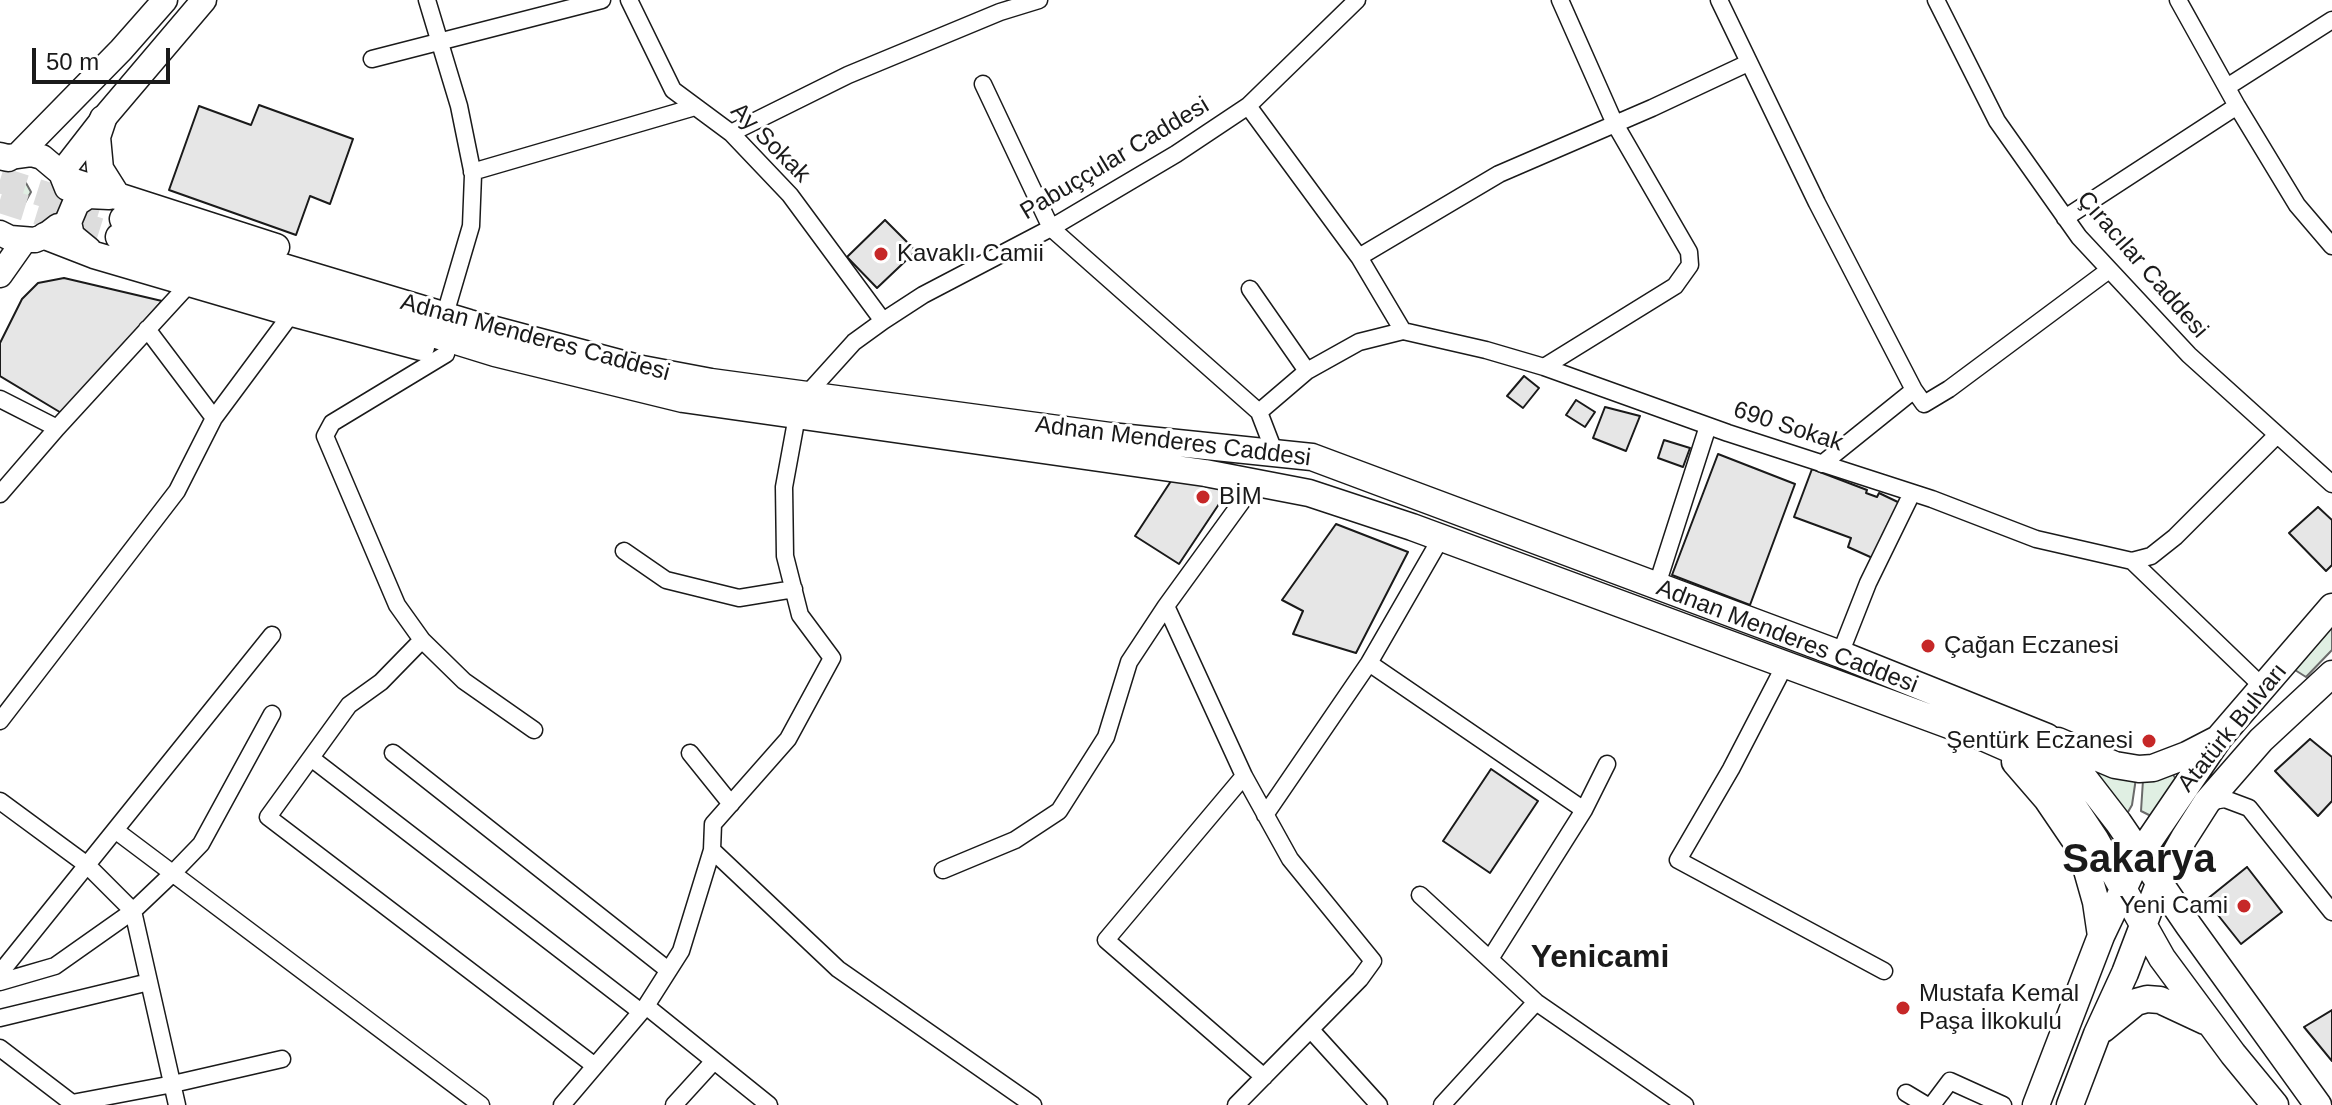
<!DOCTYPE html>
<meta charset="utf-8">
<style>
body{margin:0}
#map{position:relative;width:2332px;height:1105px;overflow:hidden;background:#fff;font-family:Helvetica,sans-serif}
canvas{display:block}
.scale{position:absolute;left:32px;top:48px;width:138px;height:36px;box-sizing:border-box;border:4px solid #1a1a1a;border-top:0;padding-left:10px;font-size:24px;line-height:28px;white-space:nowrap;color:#1a1a1a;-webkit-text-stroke:6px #fff;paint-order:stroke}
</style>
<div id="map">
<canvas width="2332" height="1105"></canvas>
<div class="scale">50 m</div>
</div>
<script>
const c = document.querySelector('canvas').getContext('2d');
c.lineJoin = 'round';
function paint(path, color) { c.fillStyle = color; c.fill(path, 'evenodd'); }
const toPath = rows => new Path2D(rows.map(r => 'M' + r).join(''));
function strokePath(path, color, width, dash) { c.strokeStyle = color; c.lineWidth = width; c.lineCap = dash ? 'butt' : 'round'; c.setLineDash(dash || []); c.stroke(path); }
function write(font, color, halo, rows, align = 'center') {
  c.font = font + ' Helvetica,sans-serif'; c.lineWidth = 6; c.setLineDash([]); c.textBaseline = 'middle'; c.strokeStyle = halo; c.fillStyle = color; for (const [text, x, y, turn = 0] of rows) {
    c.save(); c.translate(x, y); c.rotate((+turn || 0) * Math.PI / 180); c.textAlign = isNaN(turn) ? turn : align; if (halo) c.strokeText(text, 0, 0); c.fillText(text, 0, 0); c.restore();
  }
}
const green = toPath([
 [19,183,26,183,31,192,22,208,13,210,10,205,11,195,19,183],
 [2332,627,2332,650,2306,677,2295,670,2332,627],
 [2089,765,2136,778,2132,805,2128,812,2119,812,2089,765],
 [2171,772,2176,779,2151,816,2141,811,2143,780,2171,772]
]);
paint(green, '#e0efe3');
strokePath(green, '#6a6a6a', 2);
const building = toPath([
 [259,105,353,139,330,204,310,196,296,235,169,190,199,106,251,125,259,105],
 [885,220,916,251,877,288,847,257,885,220],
 [64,278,162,301,63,414,0,376,0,343,22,299,38,283,64,278],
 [1524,376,1539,388,1523,408,1507,396,1524,376],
 [1576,400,1595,412,1585,427,1566,415,1576,400],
 [1605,407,1640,416,1626,451,1593,438,1605,407],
 [1664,440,1690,448,1683,467,1658,458,1664,440],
 [1718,454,1795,484,1750,605,1672,575,1718,454],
 [1812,469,1867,490,1866,493,1877,497,1879,493,1902,504,1877,560,1848,547,1851,538,1794,517,1812,469],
 [1173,478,1223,485,1227,492,1179,564,1135,536,1173,478],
 [2318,507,2332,520,2332,565,2326,571,2289,533,2318,507],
 [1336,524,1408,552,1356,653,1293,634,1303,611,1282,600,1336,524],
 [2310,739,2332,757,2332,801,2318,816,2275,771,2310,739],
 [1491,769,1538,801,1490,873,1443,841,1491,769],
 [2247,867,2282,912,2241,944,2206,900,2247,867],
 [2332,1010,2332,1061,2304,1027,2332,1010]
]);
paint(building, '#e6e6e6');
strokePath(building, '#1a1a1a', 2);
strokePath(toPath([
 [0,180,123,219],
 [0,200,119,237]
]), '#ddd', 26, [26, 13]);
const street = toPath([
 [427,0,459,106,473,175,471,226,446,311],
 [629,0,673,90,731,133,790,195,883,321],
 [1719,0,1817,203,1914,390,1924,404,1949,389,2109,270],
 [1936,0,1997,121,2079,237,2189,355,2332,484],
 [2178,0,2237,106,2297,205,2332,246],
 [372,59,602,0],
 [983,84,1051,228,1259,412,1274,451],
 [2227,87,2332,20],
 [1248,106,1359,257,1403,331],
 [731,133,848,75,1000,12,1039,0],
 [472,172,695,107],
 [2065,218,2237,106],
 [1359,257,1499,174,1652,108,1748,63],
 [1250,289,1307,371],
 [147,329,214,418],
 [446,354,332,423,325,436,397,605,422,640,464,681,534,730],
 [1544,367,1675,286,1690,265,1689,252,1615,124,1560,0],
 [807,394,854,342,883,321,923,295,1051,228,1176,154,1248,106,1357,0],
 [0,399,57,428],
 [1259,412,1307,371,1359,342,1403,331,1486,350,1544,367,1728,433,1932,499,2036,539,2132,561,2151,556,2175,537,2277,435],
 [1822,464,1914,390],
 [0,494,57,428,190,283],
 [624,551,666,580,739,598,794,589],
 [2132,561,2264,688],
 [1656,588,1708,426],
 [1166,606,1244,776,1290,859,1373,961,1360,979,1236,1105],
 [422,640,381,682,349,705,268,817,595,1066],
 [1840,654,1868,583,1912,493],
 [1369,663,1584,810],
 [1786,663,1731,769,1678,860,1884,971],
 [0,721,177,491,214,418,292,313],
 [393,753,668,970],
 [690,753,731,804],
 [311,758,641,1012],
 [1244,776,1106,940,1264,1077],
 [0,801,87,865,133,911,177,1105],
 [2207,802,2225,799,2249,808,2332,912],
 [1265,815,1369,663,1441,538],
 [115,830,481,1105],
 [712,850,838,969,1033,1105],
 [943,870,1015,840,1059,811,1106,737,1129,662,1166,606,1256,482],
 [1420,895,1536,1002,1685,1105],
 [1490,959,1584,810,1607,764],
 [0,973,272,635],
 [0,982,55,966,133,911,173,873,201,844,272,714],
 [646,1006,769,1105],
 [0,1018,149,982],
 [1311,1030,1379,1105],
 [0,1048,72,1103,173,1084,282,1059],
 [1906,1093,1926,1105],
 [562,1105,646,1006,681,951,712,850,713,824,788,739,832,658,800,615,785,556,784,487,797,416],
 [674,1105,714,1061],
 [1442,1105,1536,1002],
 [1932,1105,1950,1081,2003,1105]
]);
const secondary = toPath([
 [18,155,121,50,165,0],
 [9,157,31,154,42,157,61,173,67,188],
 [61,173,103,119,204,0],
 [0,233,10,238,35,240,45,236,58,226],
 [0,275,24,241]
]);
const primary = toPath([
 [103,119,97,137,100,169,117,196],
 [0,156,8,158],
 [65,179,276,247],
 [123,219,469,323,642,369,711,382,1110,436,1312,457,1840,654,2047,737,2074,765,2118,822,2189,926,2318,1105],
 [45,236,94,255,292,313,421,347],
 [119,237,495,353,683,399,1205,473,1309,493,1412,527,1987,739,2028,757,2042,766,2055,779,2095,839,2162,958,2233,1054,2275,1105],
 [88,250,71,236,68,222,76,203,88,195,109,196],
 [2058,741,2115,765,2139,769,2153,768,2187,755,2216,740],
 [2015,762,2047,799,2081,849,2096,902,2101,936],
 [2103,1029,2136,1002,2147,999,2160,1000,2205,1021],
 [2036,1105,2101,936,2140,854,2219,738,2332,607],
 [2070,1105,2097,1034,2125,973,2160,881,2184,838,2207,802,2261,740,2332,674]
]);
strokePath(street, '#1a1a1a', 19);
strokePath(secondary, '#1a1a1a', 27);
strokePath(primary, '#1a1a1a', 29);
strokePath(street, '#fff', 16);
strokePath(secondary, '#fff', 24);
strokePath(primary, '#fff', 26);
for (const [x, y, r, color] of [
 [881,254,8,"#c62828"],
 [1203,497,8,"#c62828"],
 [1928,646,8,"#c62828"],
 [2149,741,8,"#c62828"],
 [2244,906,8,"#c62828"],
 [1903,1008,8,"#c62828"]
]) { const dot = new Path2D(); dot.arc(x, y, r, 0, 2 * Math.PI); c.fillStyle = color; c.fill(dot); strokePath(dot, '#fff', 3); }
write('24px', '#1a1a1a', '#fff', [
 ["Ay Sokak",770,143,45],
 ["Pabuççular Caddesi",1115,159,-31],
 ["Çıracılar Caddesi",2142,265,49],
 ["Adnan Menderes Caddesi",535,338,15],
 ["690 Sokak",1788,427,18],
 ["Adnan Menderes Caddesi",1173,442,7],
 ["Adnan Menderes Caddesi",1787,637,21],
 ["Atatürk Bulvarı",2233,728,-51]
]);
write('24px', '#1a1a1a', '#fff', [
 ["Kavaklı Camii",897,254],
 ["BİM",1219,497],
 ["Çağan Eczanesi",1944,646],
 ["Şentürk Eczanesi",2133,741,"right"],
 ["Yeni Cami",2228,906,"right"],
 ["Mustafa Kemal",1919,994],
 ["Paşa İlkokulu",1919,1022]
], 'left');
write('bold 32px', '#1a1a1a', '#fff', [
 ["Yenicami",1600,958]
]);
write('bold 40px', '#1a1a1a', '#fff', [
 ["Sakarya",2139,861]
]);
</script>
